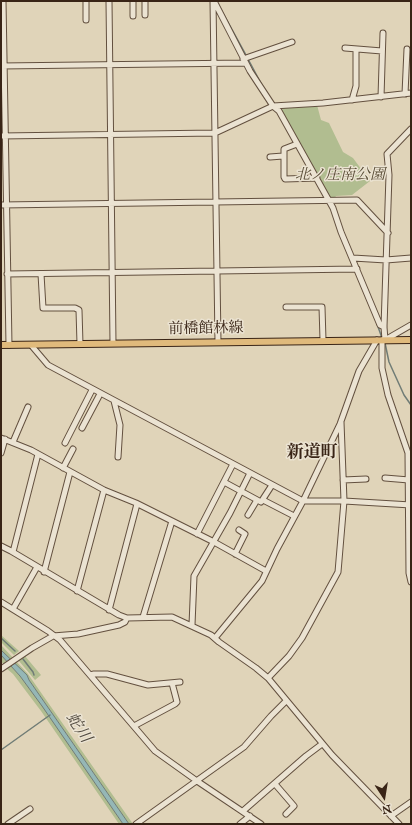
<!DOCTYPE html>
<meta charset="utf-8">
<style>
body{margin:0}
#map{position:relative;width:412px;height:825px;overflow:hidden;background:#e0d4b9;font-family:"IM FELL Great Primer",serif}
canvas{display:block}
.frame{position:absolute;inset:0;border:2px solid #392416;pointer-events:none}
.north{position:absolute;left:364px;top:777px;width:40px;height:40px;-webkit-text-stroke:3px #ebe3d2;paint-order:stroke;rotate:168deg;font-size:11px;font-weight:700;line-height:16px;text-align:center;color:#392416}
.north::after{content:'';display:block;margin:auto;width:14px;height:18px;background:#392416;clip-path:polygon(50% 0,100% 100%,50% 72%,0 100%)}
</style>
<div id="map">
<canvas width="412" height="825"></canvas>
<div class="frame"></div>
<div class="north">N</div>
</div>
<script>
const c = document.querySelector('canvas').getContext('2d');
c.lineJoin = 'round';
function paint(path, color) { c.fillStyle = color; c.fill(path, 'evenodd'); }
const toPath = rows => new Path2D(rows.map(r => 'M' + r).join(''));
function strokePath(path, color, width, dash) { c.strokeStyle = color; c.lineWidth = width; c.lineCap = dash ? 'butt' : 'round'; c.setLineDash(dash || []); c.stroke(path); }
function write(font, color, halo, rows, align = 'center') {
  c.font = font + ' "IM FELL Great Primer","Noto Serif JP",serif'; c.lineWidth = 3; c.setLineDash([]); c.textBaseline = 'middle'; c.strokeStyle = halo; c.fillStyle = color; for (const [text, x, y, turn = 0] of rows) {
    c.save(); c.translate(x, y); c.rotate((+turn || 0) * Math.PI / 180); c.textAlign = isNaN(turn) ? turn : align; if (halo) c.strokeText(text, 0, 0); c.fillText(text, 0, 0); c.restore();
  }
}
paint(toPath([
 [317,105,321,120,329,123,343,152,353,158,370,181,352,195,336,196,334,199,329,198,281,112,283,108],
 [1,635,19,651,14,655,1,642],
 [1,645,28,674,133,824,129,824,29,680,27,675,1,650],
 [1,655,20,676,42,705,123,824,119,824,41,711,13,674,6,668,7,667,3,663,1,663],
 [23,656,25,656,41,675,35,680,19,661,19,659]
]), '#b1bd90');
const water = toPath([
 [1,650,27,675,29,680,129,824,123,824,42,706,20,676,1,655,1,650]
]);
paint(water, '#95b7b6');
strokePath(water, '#707c76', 1);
strokePath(toPath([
 [218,4,246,55],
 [248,59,263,87],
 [377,324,382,338],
 [385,343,389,362,404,395,411,405],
 [1,638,15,651],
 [23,659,33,672,34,675],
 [1,750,50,715]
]), '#707c76', 1.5);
const minor = toPath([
 [3,1,9,345],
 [86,1,86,20],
 [109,1,113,343],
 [133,1,133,16],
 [145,1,145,15],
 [213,1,218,342],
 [214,1,250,71,273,106,279,111,333,208,341,232,380,325,384,327],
 [345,48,382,51],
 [243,59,292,42],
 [1,66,245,63],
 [405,94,407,49],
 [381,97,383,33],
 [352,100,356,86,356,49],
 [411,129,387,154,389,175,384,327,385,340,411,325],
 [1,136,215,133,273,106,323,103,411,93],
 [297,144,284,149,284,177,285,179,317,178],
 [270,157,283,156],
 [1,205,357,200,388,233],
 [353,258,386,260,411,258],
 [7,274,357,269],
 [41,274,43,308,75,308,79,310,80,344],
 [286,307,322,307,323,340],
 [382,340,382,368,388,395,408,453,409,573,411,582],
 [31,345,48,365,303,501,344,501,411,505],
 [114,401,120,425,118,457],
 [82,428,100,394],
 [1,438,31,450,104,490,136,503,214,542,266,571],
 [13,442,28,407],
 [65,443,92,390],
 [1,453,5,439],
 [63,468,73,449],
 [385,478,409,480],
 [343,480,366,479],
 [224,482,261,502,272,485],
 [263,500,294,516],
 [248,515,257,500],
 [197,534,233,464],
 [1,546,11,551,119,615,127,618,172,617,211,635,219,642,256,668,268,678,332,755,399,824],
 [13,552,38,454],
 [235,554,245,534,239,530],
 [44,572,70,472],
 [77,591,104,490],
 [1,602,48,631,60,640,155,751,197,781,261,824],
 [13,609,37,567],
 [109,610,137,504],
 [143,617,172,521],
 [192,625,194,576,230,513,250,473],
 [215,638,262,581,277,549,303,501,340,424,359,371,377,340],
 [1,669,32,648,53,636,78,634,119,625,125,622,127,618],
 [90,675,94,674,107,674,148,685,180,682],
 [268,678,289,656,302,638,338,572,344,501,341,422],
 [134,726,175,704,177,702,172,683],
 [275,784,294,806,286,814],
 [243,811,306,756,322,744],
 [391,816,411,802],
 [8,824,30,809],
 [136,824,244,747,271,716,286,701],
 [240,824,250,816]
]);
const major = toPath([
 [1,345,411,340]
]);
strokePath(minor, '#63503f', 7);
strokePath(major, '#392416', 8);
strokePath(minor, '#ebe3d2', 5);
strokePath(major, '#e0ba7c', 6);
write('italic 15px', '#574a34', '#ebe3d2', [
 ["北ノ庄南公園",340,175]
]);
write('15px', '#392416', '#ebe3d2', [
 ["前橋館林線",206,329,-1]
]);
write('italic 16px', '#50493e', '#ebe3d2', [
 ["蛇川",78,728,56]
]);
write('bold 17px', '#392416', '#ebe3d2', [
 ["新道町",312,453]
]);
</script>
